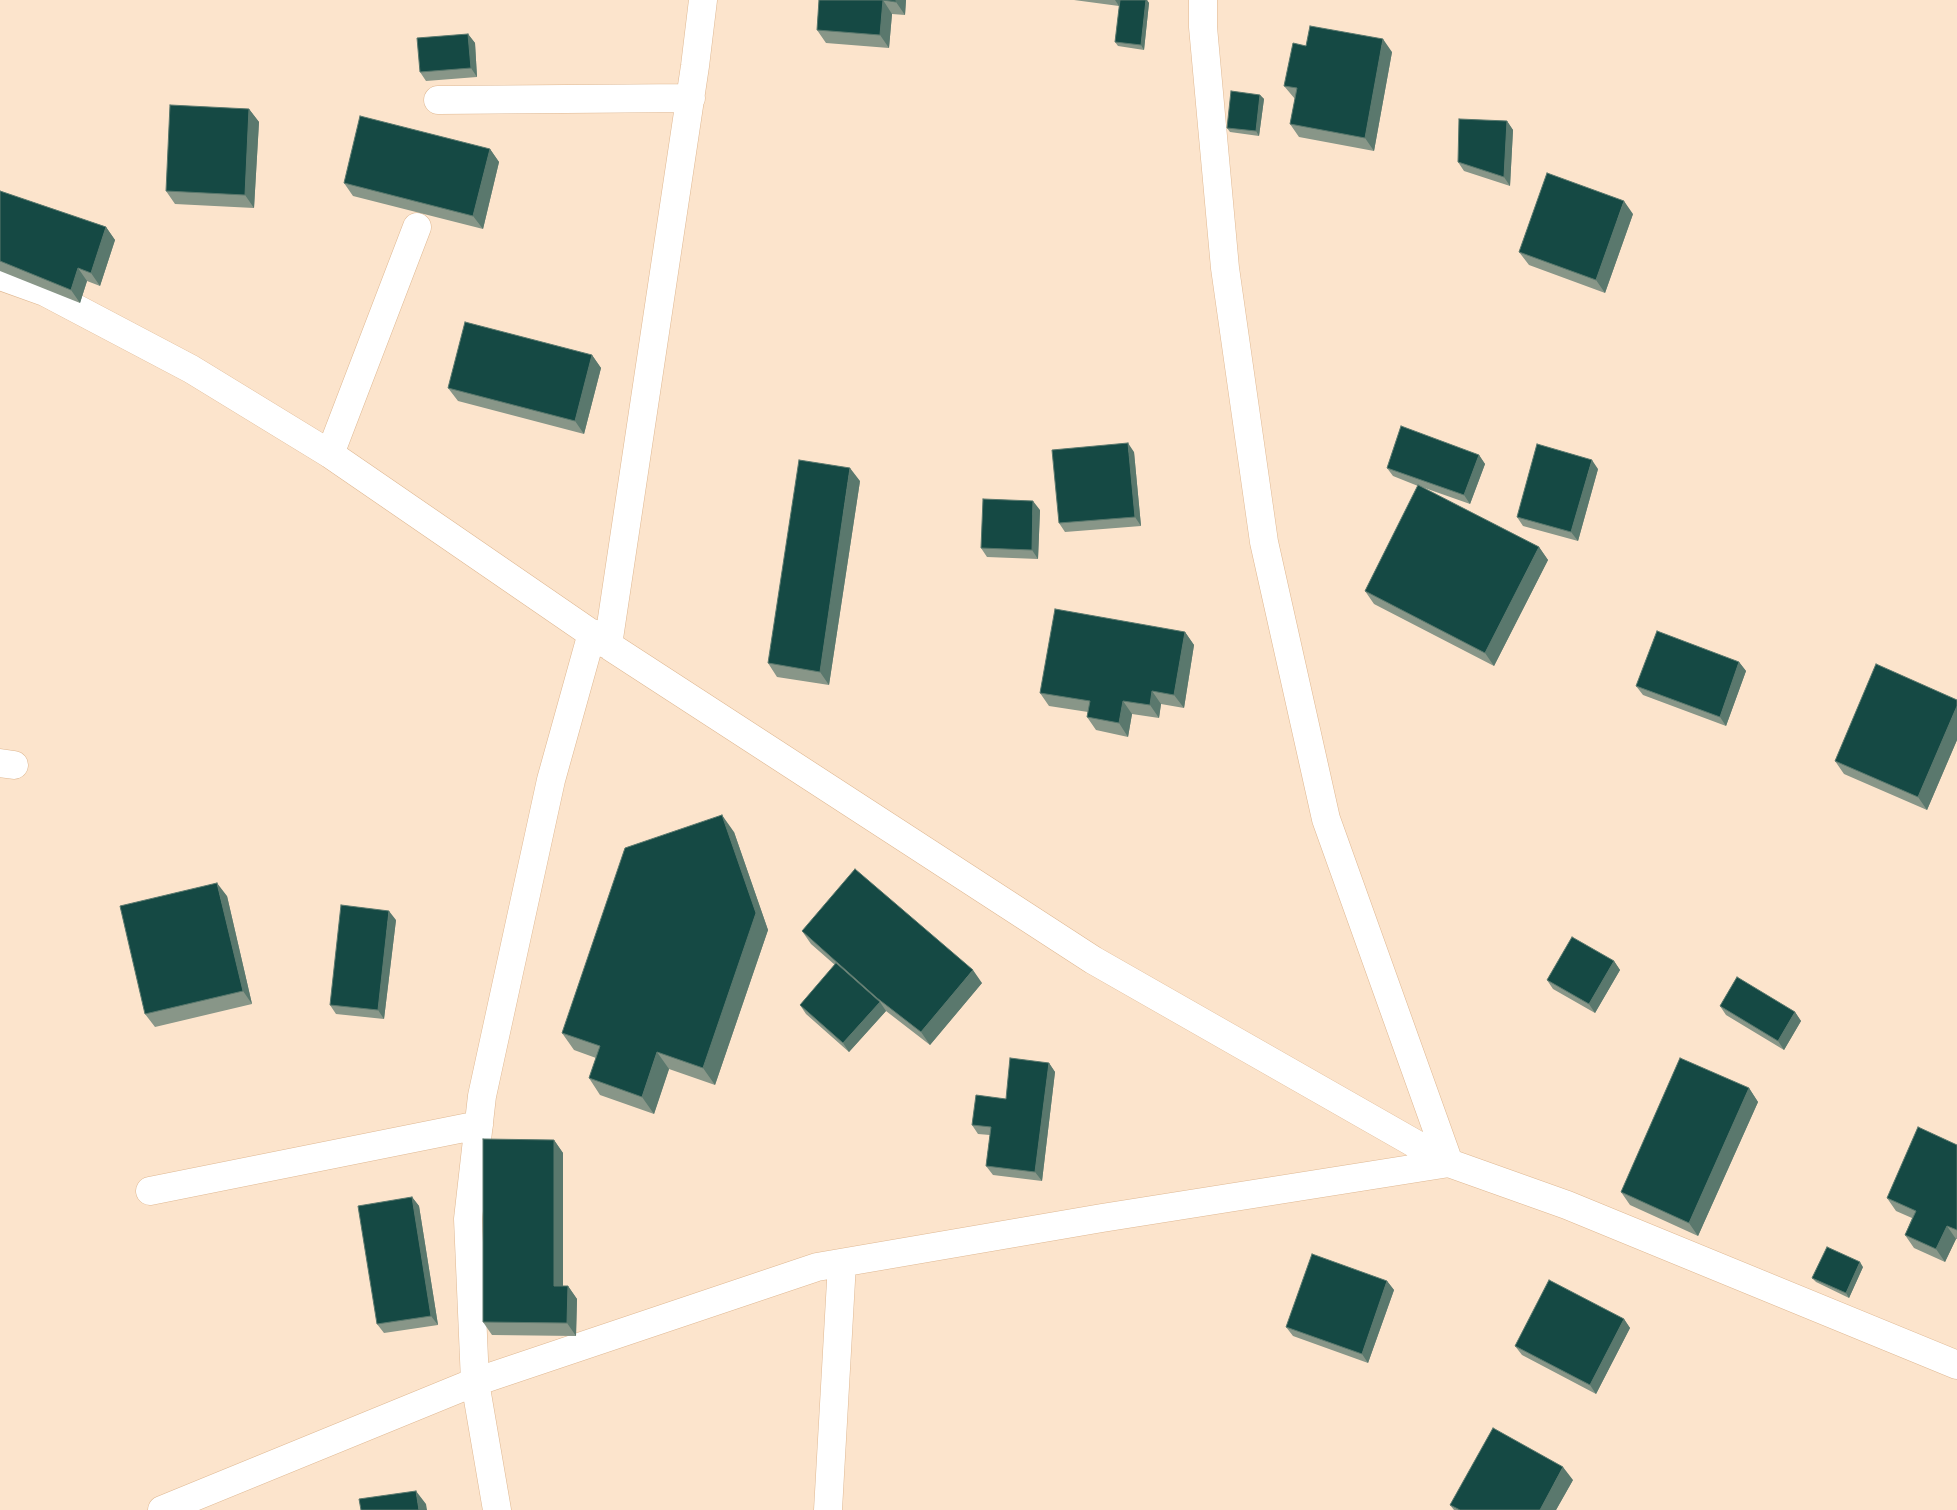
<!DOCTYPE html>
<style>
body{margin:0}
canvas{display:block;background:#fce4cc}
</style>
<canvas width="1957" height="1510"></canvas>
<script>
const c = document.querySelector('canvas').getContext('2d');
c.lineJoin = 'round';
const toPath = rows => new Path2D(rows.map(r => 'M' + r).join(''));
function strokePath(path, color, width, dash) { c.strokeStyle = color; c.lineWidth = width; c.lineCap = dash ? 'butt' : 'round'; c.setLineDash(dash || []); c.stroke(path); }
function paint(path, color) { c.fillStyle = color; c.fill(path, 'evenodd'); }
const minor = toPath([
 [1203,0,1203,27,1225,268,1264,542,1326,819,1449,1163],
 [438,100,691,98],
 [0,276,45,292,191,369,330,454,608,645,1093,960,1449,1163],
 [330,454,417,227],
 [608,645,695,66,703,0],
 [0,763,14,765],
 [150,1191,479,1125],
 [162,1510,475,1382,817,1267,1102,1218,1449,1163,1567,1205,1957,1365],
 [497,1510,475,1382,468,1219,482,1096,551,780,592,633],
 [828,1510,842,1263]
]);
strokePath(minor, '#dfb892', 29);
strokePath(minor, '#fff', 28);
paint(toPath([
 [819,0,906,0,905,15,892,14,889,48,826,43,817,30],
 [1074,0,1120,0,1119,6],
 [1120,0,1147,0,1149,3,1144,50,1118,46,1115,42],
 [468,34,475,43,477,77,426,81,420,72],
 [1306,46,1392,52,1374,151,1299,137,1290,124,1295,99,1284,86],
 [1260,95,1264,99,1259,136,1230,132,1227,128],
 [249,109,259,122,254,208,175,204,166,191],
 [1507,121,1513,130,1510,186,1464,171,1458,162],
 [490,149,499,162,483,229,353,196,344,183],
 [0,191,106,227,115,240,100,286,87,281,80,303,0,271],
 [1633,214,1605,293,1529,265,1519,252],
 [592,355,601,368,584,434,458,401,448,388],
 [1134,452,1141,526,1065,532,1059,523],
 [1479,455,1485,464,1470,504,1419,486,1539,547,1548,560,1494,666,1374,604,1365,591,1418,486,1393,476,1387,468],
 [1598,469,1578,541,1523,526,1517,517],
 [860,481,829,685,777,677,768,663],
 [1040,510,1038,559,987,557,981,548],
 [1185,632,1194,645,1184,708,1161,704,1159,718,1132,714,1128,737,1096,730,1087,717,1088,712,1049,706,1040,693],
 [1739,662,1746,671,1726,726,1643,695,1636,686],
 [1957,700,1957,740,1927,810,1844,774,1835,761],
 [734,832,768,930,715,1085,669,1069,654,1114,600,1095,589,1078,596,1058,574,1050,562,1033],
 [227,896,252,1004,155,1027,145,1014],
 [396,920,384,1019,336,1014,330,1005],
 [802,931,982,983,930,1045,886,1011,849,1052,806,1014,800,1005,835,965,811,944],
 [1614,961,1620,970,1595,1013,1553,989,1547,980],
 [1720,1006,1795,1012,1801,1021,1784,1050,1726,1015],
 [1049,1063,1055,1072,1042,1181,993,1175,986,1166,990,1135,978,1134,972,1125,1006,1099],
 [1749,1088,1758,1102,1698,1236,1630,1205,1621,1192],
 [554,1140,563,1153,563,1286,568,1286,577,1299,576,1336,492,1335,483,1322],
 [1957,1145,1957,1239,1956,1239,1945,1262,1914,1248,1905,1235,1912,1218,1896,1211,1887,1198],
 [412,1197,419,1206,438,1325,384,1333,377,1324],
 [1863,1267,1849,1298,1816,1282,1812,1278],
 [1387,1281,1394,1290,1368,1363,1293,1336,1286,1327],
 [1624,1319,1630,1328,1596,1394,1522,1355,1515,1346],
 [1573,1480,1556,1510,1454,1510,1450,1505]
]), '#889688');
paint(toPath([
 [883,0,892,14,889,48,880,35],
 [896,0,906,0,905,15,896,2],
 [1115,0,1120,0,1119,6],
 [1146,0,1147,0,1149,3,1144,50,1141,45],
 [468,34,475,43,477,77,471,68],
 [1383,39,1392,52,1374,151,1365,138],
 [1260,95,1264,99,1259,136,1256,131],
 [249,109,259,122,254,208,245,195],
 [1507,121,1513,130,1510,186,1504,177],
 [490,149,499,162,483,229,473,216],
 [1624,201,1633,214,1605,293,1596,280],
 [106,227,115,240,100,286,91,273],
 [78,268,87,281,80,303,71,290],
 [592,355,601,368,584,434,575,421],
 [1128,443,1134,452,1141,526,1135,517],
 [1479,455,1485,464,1470,504,1464,495],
 [1592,460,1598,469,1578,541,1571,532],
 [850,468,860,481,829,685,820,672],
 [1033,501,1040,510,1038,559,1032,550],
 [1539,547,1548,560,1494,666,1485,653],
 [1185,632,1194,645,1184,708,1174,695],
 [1739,662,1746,671,1726,726,1720,717],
 [1152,691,1161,704,1159,718,1150,705],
 [1123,701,1132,714,1128,737,1119,723],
 [1957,706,1957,740,1927,810,1918,797],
 [722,815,734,832,768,930,715,1085,703,1068],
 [217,883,227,896,252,1004,243,991],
 [389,911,396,920,384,1019,378,1010],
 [1614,961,1620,970,1595,1013,1589,1004],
 [973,970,982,983,930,1045,921,1032],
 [880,1002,886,1011,849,1052,843,1043],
 [1795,1012,1801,1021,1784,1050,1778,1041],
 [657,1052,669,1069,654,1114,642,1097],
 [1049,1063,1055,1072,1042,1181,1035,1172],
 [1749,1088,1758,1102,1698,1236,1689,1223],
 [554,1140,563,1153,563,1299,554,1286],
 [412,1197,419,1206,438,1325,431,1316],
 [1947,1226,1956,1239,1945,1262,1936,1249],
 [1860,1262,1863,1267,1849,1298,1846,1293],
 [1387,1281,1394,1290,1368,1363,1362,1354],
 [568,1286,577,1299,576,1336,567,1323],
 [1624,1319,1630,1328,1596,1394,1590,1385],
 [1563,1467,1573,1480,1556,1510,1540,1510],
 [416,1491,426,1504,427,1510,419,1510]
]), '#5a786d');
const building = toPath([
 [819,0,896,0,896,2,883,0,880,35,817,30,819,0],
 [1120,0,1146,0,1141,45,1115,42,1120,0],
 [1310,26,1383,39,1365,138,1290,124,1297,88,1284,86,1293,43,1306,46,1310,26],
 [468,34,471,68,420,72,417,38,468,34],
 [1231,91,1260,95,1256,131,1227,128,1231,91],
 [170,105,249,109,245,195,166,191,170,105],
 [360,116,490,149,473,216,344,183,360,116],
 [1459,119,1507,121,1504,177,1458,162,1459,119],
 [1547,173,1624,201,1596,280,1519,252,1547,173],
 [0,191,106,227,91,273,78,268,71,290,0,261,0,191],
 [465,322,592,355,575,421,448,388,465,322],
 [1401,426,1479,455,1464,495,1387,468,1401,426],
 [1128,443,1135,517,1059,523,1052,450,1128,443],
 [1537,444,1592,460,1571,532,1517,517,1537,444],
 [799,460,850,468,820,672,768,663,799,460],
 [1418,485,1539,547,1485,653,1365,591,1418,485],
 [983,499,1033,501,1032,550,981,548,983,499],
 [1055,609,1185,632,1174,695,1152,691,1150,705,1123,701,1119,723,1087,717,1090,701,1040,693,1055,609],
 [1657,631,1739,662,1720,717,1636,686,1657,631],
 [1876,664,1957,700,1957,706,1918,797,1835,761,1876,664],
 [722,815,756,913,703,1068,657,1052,642,1097,589,1078,600,1046,562,1033,625,848,722,815],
 [855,869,973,970,921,1032,877,998,802,931,855,869],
 [217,883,243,991,145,1014,120,906,217,883],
 [341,905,389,911,378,1010,330,1005,341,905],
 [1572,937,1614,961,1589,1004,1547,980,1572,937],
 [836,963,880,1002,843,1043,800,1005,836,963],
 [1737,977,1795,1012,1778,1041,1720,1006,1737,977],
 [1010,1058,1049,1063,1035,1172,986,1166,991,1127,972,1125,976,1095,1006,1099,1010,1058],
 [1680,1058,1749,1088,1689,1223,1621,1192,1680,1058],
 [1918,1127,1957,1145,1957,1230,1947,1226,1936,1249,1905,1235,1916,1211,1887,1198,1918,1127],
 [483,1139,554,1140,554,1286,568,1286,567,1323,483,1322,483,1139],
 [412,1197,431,1316,377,1324,358,1206,412,1197],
 [1827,1247,1860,1262,1846,1293,1812,1278,1827,1247],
 [1312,1254,1387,1281,1362,1354,1286,1327,1312,1254],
 [1549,1280,1624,1319,1590,1385,1515,1346,1549,1280],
 [1493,1428,1563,1467,1540,1510,1460,1510,1450,1505,1493,1428],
 [416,1491,419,1510,361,1510,359,1499,416,1491]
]);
paint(building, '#154944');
strokePath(building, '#5a786d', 1);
</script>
